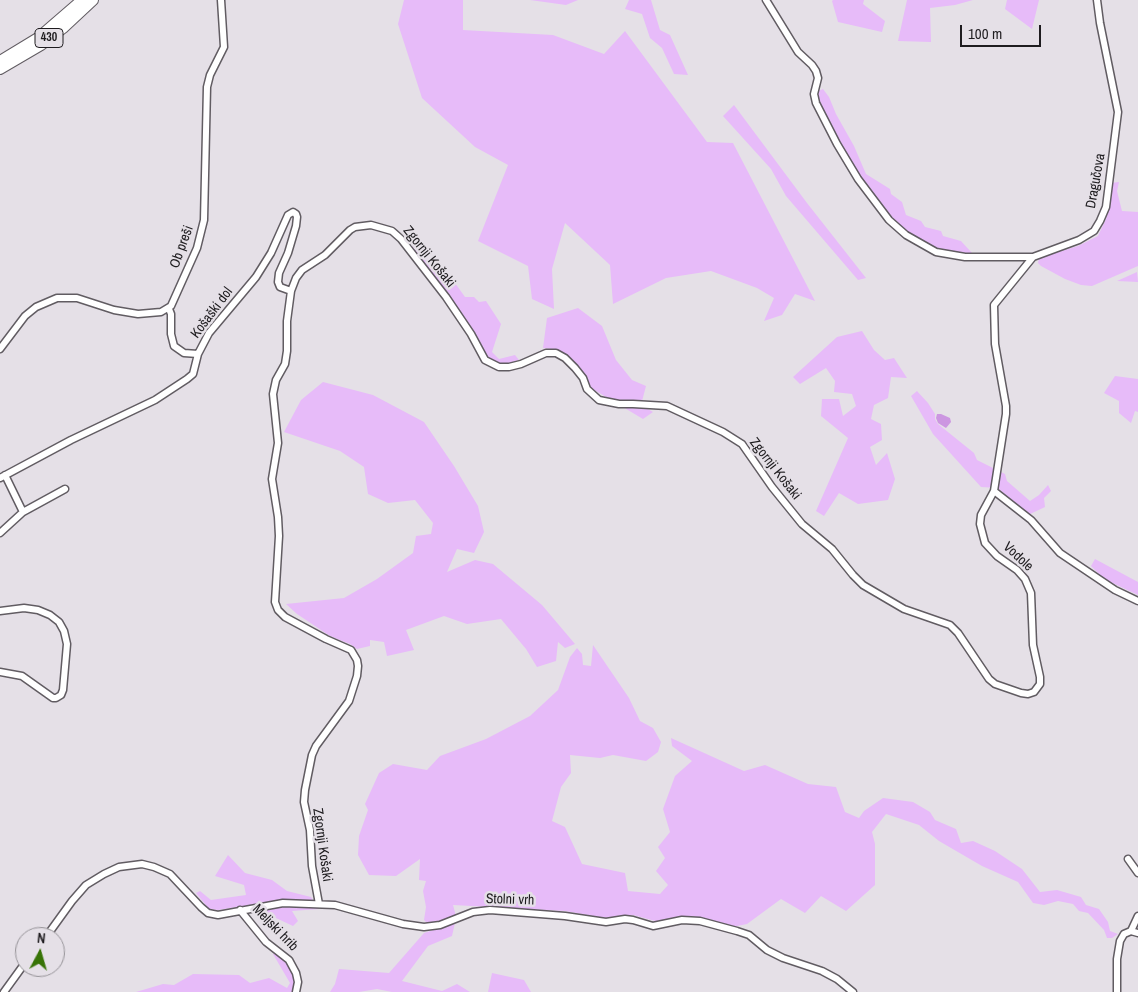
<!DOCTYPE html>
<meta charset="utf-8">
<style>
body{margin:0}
#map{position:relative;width:1138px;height:992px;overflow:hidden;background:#e5e0e7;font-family:"Archivo Narrow",sans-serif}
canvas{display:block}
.north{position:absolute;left:15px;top:927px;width:50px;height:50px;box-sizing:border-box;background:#e5e0e7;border:1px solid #959297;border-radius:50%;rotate:6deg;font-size:14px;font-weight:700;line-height:20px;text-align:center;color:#1e1c1f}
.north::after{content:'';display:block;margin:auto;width:18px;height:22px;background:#377306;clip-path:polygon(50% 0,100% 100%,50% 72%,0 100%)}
.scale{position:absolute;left:960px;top:25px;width:81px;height:22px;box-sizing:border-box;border:2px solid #1e1c1f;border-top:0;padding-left:6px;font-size:15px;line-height:18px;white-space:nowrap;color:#1e1c1f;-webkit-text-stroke:4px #e5e0e7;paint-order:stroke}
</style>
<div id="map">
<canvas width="1138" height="992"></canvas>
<div class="north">N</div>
<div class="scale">100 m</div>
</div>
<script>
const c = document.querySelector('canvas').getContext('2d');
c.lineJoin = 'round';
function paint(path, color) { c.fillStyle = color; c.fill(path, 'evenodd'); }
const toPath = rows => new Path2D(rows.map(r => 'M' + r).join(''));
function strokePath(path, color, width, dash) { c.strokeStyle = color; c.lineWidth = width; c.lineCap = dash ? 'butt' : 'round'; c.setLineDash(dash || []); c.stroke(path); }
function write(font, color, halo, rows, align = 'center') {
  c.font = font + ' "Archivo Narrow",sans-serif'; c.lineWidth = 5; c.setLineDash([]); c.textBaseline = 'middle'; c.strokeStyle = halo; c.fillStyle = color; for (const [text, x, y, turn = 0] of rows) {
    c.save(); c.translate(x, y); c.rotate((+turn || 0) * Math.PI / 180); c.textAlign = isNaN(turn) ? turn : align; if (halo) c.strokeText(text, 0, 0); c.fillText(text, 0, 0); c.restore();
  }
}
paint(toPath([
 [404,0,463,0,463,30,553,35,604,54,625,31,707,142,733,143,815,301,795,294,782,315,764,321,774,298,757,288,711,271,666,278,613,304,610,265,565,223,552,269,554,309,532,299,528,266,478,241,508,165,475,147,422,98,398,24],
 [530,0,578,0,566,5],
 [629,0,651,0,660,30,670,35,688,75,674,74,662,48,650,38,642,14,625,9],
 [833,0,864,0,863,4,885,21,882,32,838,22,832,1],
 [907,0,973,0,955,5,930,8,931,42,898,41],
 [1007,0,1039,0,1032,29,1005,9],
 [823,89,829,97,836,114,854,146,866,174,890,189,891,194,902,202,906,215,921,221,925,227,941,231,943,236,961,241,972,253,956,255,928,245,907,232,888,215,849,159,822,111,816,92],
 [734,105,807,203,866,278,858,280,786,196,771,169,723,116],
 [1119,182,1117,191,1122,211,1138,212,1138,266,1092,286,1081,285,1065,279,1041,266,1038,263,1039,258,1078,246,1098,236,1106,219,1111,183],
 [411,233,415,241,441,272,455,283,465,297,474,297,479,302,486,301,501,324,492,352,499,359,515,355,519,360,505,364,492,363,485,358,473,333,455,304,403,235],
 [1137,272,1138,282,1117,281],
 [578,308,602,326,616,360,632,380,646,386,641,405,653,412,643,419,591,388,576,366,566,355,558,350,543,348,547,318],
 [862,331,874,350,885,360,894,358,907,378,891,377,888,398,874,405,871,419,881,424,882,440,870,447,876,465,887,453,895,479,888,500,858,504,839,493,824,516,816,511,848,438,821,416,822,399,839,399,843,416,856,406,852,394,834,392,835,381,826,368,800,384,793,377,837,337],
 [1115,376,1138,379,1138,412,1135,411,1131,423,1119,413,1119,401,1104,393],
 [323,382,373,395,424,422,454,466,478,506,484,532,474,553,457,549,447,572,475,560,493,564,542,605,575,644,565,648,558,642,556,661,537,667,526,649,501,619,467,624,444,616,406,630,414,650,387,656,384,642,370,640,370,646,357,649,350,644,330,636,297,614,286,604,344,598,377,579,413,553,416,536,431,534,433,523,415,500,388,503,368,494,364,467,340,451,284,432,301,400],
 [917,391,928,403,935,414,935,419,938,424,974,453,977,460,1005,474,1007,481,1030,501,1039,495,1048,485,1051,491,1044,498,1045,507,1028,515,998,488,981,487,933,434,911,396],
 [1095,559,1138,582,1138,595,1104,579,1091,566],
 [593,645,629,698,640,721,653,728,661,742,658,752,646,761,613,755,600,758,570,755,571,773,561,787,552,821,565,827,582,864,625,873,628,891,660,894,668,885,656,871,665,858,658,847,670,832,663,809,675,776,692,761,672,746,671,738,744,771,765,765,808,784,836,787,845,812,859,818,864,811,883,798,913,802,930,812,935,820,956,829,961,843,973,841,995,851,1022,869,1040,892,1057,890,1081,897,1086,905,1099,909,1108,922,1110,931,1118,934,1112,938,1107,938,1104,930,1088,913,1079,911,1073,904,1058,901,1044,905,1033,903,1018,882,982,866,939,841,919,825,886,814,872,832,875,844,875,885,846,911,821,896,805,913,781,899,747,924,732,927,692,916,680,917,659,922,633,915,605,918,565,911,453,905,456,916,440,923,428,924,424,920,426,907,423,891,426,881,419,880,420,859,396,876,369,875,358,855,359,836,368,810,365,804,379,773,393,764,427,770,440,756,486,739,530,716,558,690,570,657,577,648,582,654,583,665,591,666],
 [228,855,245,873,272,880,287,891,311,897,319,909,292,911,298,921,293,926,263,912,243,906,218,910,209,909,196,893,200,891,211,900,246,895,244,885,215,876],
 [455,923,452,936,428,946,402,981,442,991,457,984,470,992,392,992,377,989,359,992,330,992,335,984,339,969,389,973,424,933],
 [276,952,287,961,296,981,293,992,136,992,163,984,174,985,193,974,239,975,250,983,269,978,287,988,290,983,273,954],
 [492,973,524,980,531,992,488,992]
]), '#e7bbf9');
paint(toPath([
 [937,414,941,414,950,418,951,422,946,428,938,423,936,418]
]), '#cc96e1');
const minor = toPath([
 [766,0,798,52,812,65,816,71,818,78,814,94,816,103,837,144,858,179,889,220,906,235,936,252,965,257,1033,257],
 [169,309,171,314,171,334,174,346,184,353,198,354],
 [0,349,25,316,36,307,57,298,77,298,114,310,138,314,161,312,171,306,197,248,204,220,207,87,210,75,224,47,221,0],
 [0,478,71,440,155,400,187,379,193,374,198,354,209,333,256,277,271,253,288,215,293,212,296,214,297,217,296,226,288,253,279,273,278,282,280,287,291,291],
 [994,491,1031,520,1060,553,1115,590,1138,601],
 [23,512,65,489],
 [0,533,23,512,5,475],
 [0,611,24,608,38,610,50,615,59,622,64,631,67,644,63,690,61,695,56,698,53,698,22,676,0,672],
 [1128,859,1138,873],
 [319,904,312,866,310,830,304,802,305,790,312,755,316,746,349,701,357,676,358,666,357,660,351,650,326,639,285,617,278,610,275,602,279,536,278,517,272,479,278,443,273,394,276,380,285,364,287,351,287,321,291,291,296,278,302,270,325,255,350,230,355,227,371,225,392,231,401,239,446,297,471,334,485,360,499,367,509,367,521,364,546,353,556,353,565,358,575,368,583,378,587,389,599,400,619,404,633,404,667,406,723,432,742,444,772,487,802,524,832,549,853,575,863,585,904,609,950,625,958,633,989,679,995,684,1021,693,1028,694,1034,692,1040,684,1040,677,1033,645,1031,593,1025,579,1017,570,997,556,985,543,980,524,981,515,994,491,1006,414,1006,406,995,344,994,305,1033,257,1079,240,1094,231,1100,221,1106,207,1118,112,1100,23,1097,0],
 [240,910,266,942,289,960,296,973,298,982,296,992],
 [1131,931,1138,916],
 [46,937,72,901,86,885,104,874,119,867,142,864,154,867,170,874,201,907,208,913,218,915,283,903,335,905,403,924,424,927,440,925,473,912,490,910,565,916,606,922,625,919,633,920,653,926,682,920,700,921,737,931,749,935,767,950,783,958,822,971,837,979,853,992],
 [4,992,25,963],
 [1117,992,1117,959,1120,941,1124,934,1131,931,1138,933]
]);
const highway = toPath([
 [0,61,38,38,82,0],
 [0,69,41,45,63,28,93,0]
]);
strokePath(minor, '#615c62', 9);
strokePath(highway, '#615c62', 12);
strokePath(minor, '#fff', 6);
strokePath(highway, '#fff', 10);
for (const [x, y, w] of [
 [49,38,28]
]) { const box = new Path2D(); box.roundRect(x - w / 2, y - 9.5, w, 19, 4); c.fillStyle = '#e5e0e7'; c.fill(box); strokePath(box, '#1e1c1f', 1); }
write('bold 12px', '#1e1c1f', null, [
 ["430",49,38]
]);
write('14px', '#1e1c1f', '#e5e0e7', [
 ["Dragučova",1096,181,-80],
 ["Ob preši",182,247,-70],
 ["Zgornji Košaki",429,257,51],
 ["Košaški dol",212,313,-53],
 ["Zgornji Košaki",775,469,52],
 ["Vodole",1018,557,43],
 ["Zgornji Košaki",322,845,82],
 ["Stolni vrh",510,900,2],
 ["Meljski hrib",275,928,46]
]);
</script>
